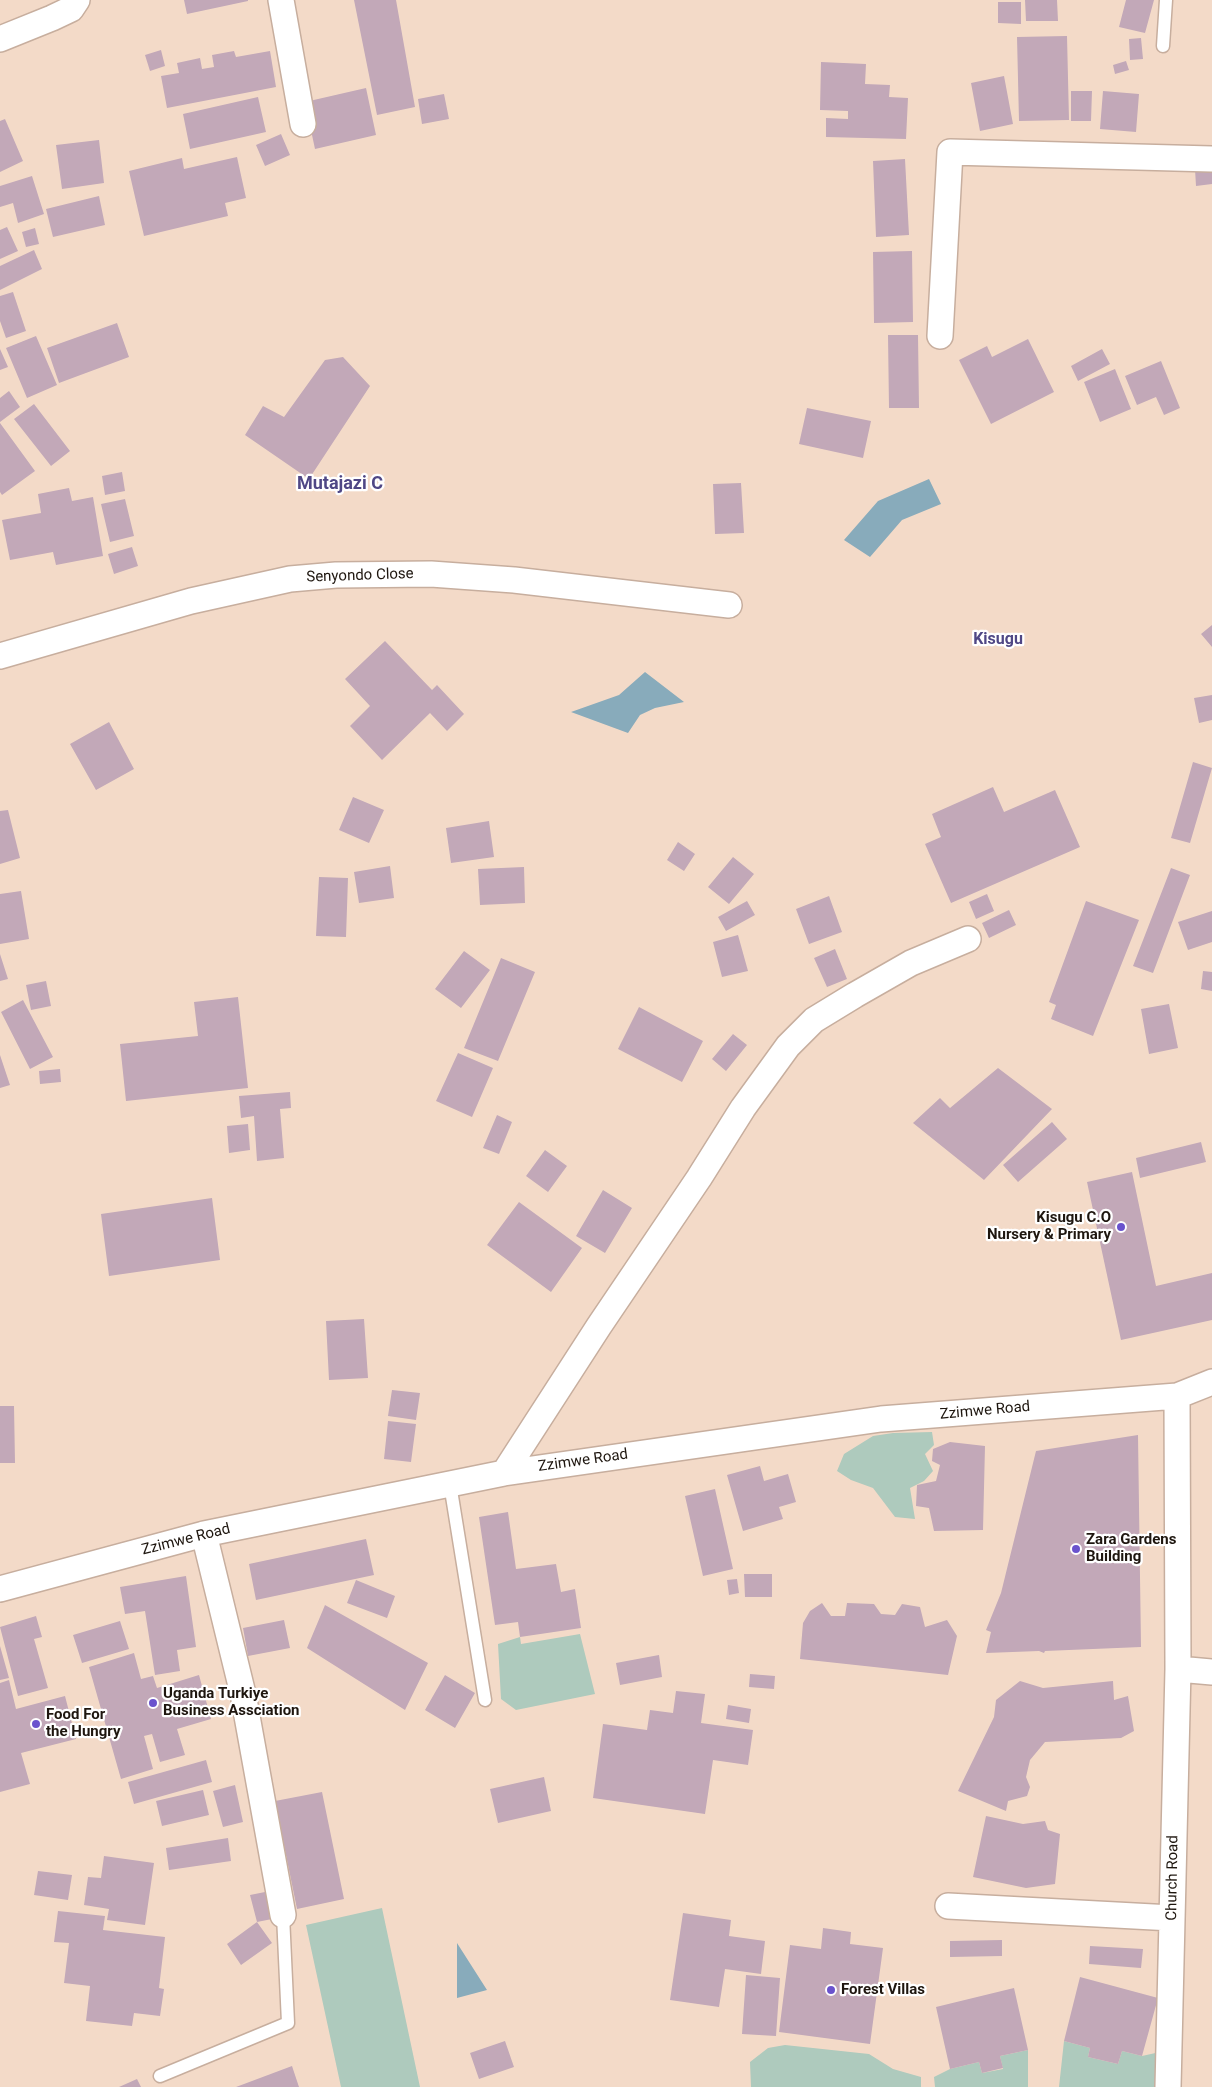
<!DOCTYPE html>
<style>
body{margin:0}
canvas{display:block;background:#f3dac8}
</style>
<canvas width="1212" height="2087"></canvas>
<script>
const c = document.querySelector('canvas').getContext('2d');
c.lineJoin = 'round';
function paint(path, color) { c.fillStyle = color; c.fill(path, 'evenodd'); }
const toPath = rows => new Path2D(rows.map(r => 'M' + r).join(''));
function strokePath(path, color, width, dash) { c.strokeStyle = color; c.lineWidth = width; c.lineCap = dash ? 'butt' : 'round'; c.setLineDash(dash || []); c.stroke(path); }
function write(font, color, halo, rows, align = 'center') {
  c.font = font + ' Roboto,sans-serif'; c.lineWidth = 4.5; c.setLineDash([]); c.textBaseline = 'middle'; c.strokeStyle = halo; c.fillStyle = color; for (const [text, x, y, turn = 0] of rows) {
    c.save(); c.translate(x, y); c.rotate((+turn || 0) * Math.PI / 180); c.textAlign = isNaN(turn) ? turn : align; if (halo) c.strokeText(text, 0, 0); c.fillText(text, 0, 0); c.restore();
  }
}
paint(toPath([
 [932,1432,934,1445,925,1454,933,1471,924,1481,910,1488,915,1519,895,1517,873,1488,851,1480,837,1471,844,1454,873,1436,893,1433],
 [580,1634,595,1694,516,1710,501,1699,498,1644,520,1637,521,1644],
 [382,1908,420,2087,341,2087,306,1925],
 [1064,2041,1090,2048,1088,2057,1118,2064,1122,2051,1142,2056,1160,2052,1160,2087,1059,2087],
 [785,2045,869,2054,893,2069,921,2077,921,2087,751,2087,750,2062,768,2048],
 [1028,2050,1028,2087,935,2087,934,2077,950,2069,979,2062,982,2073,1003,2069,1000,2056]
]), '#aecabd');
paint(toPath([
 [929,479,941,504,902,520,870,557,844,540,878,501],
 [645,672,684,702,655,708,640,715,628,733,571,712,619,695],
 [457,1943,487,1990,457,1998]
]), '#88abbb');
paint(toPath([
 [184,0,248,0,248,1,187,14],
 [354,0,396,0,415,107,377,115],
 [1025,0,1057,0,1058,21,1026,21],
 [1126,0,1154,0,1145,33,1119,27],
 [998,2,1021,2,1021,24,998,23],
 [1067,36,1069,120,1019,121,1017,37],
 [1141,38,1143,59,1130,60,1129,39],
 [161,50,165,66,150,71,145,55],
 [234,51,236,57,270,51,276,87,167,108,161,76,179,73,177,63,200,58,202,69,214,67,212,55],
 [1126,61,1129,70,1115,74,1113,65],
 [821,62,866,64,865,84,890,85,889,97,908,98,906,139,826,137,826,118,848,119,848,111,820,110],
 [1004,76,1013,124,980,131,971,83],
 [366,88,376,135,315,149,305,102],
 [1071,91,1092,91,1091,121,1071,121],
 [1103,91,1139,94,1136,132,1100,129],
 [444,94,449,119,422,124,418,99],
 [258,97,266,132,190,149,183,114],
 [5,119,23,161,0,172,0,121],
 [281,134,290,155,265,166,256,145],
 [99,140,104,183,62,189,56,145],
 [237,157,246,198,225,203,228,216,144,236,129,171,182,158,184,169],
 [905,159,909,235,876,237,873,161],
 [1212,168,1212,184,1196,186,1195,169],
 [32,176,44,214,18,223,13,203,0,207,0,186],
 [99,196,105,225,53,237,46,209],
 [7,227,18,251,0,259,0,230],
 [35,228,39,244,26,247,22,232],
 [34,250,42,269,0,290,0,266],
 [912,251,913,322,874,323,873,252],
 [13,292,26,331,6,338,0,321,0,296],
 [117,323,129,357,59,383,47,348],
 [888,335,918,335,919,408,889,408],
 [36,336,57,385,27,398,6,348],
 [1028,339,1054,392,991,424,959,360,987,346,992,357],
 [0,349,8,367,0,370],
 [1102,349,1110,364,1078,381,1071,366],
 [343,357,370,386,309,479,245,435,263,406,284,417,325,360],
 [1161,361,1180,408,1164,415,1156,397,1137,405,1125,376],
 [1115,369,1131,409,1100,422,1084,382],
 [9,391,20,407,0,422,0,398],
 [34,404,70,451,51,466,14,419],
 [807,408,871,421,863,458,799,444],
 [0,423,35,471,2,495,0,492],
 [122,472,125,491,105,495,102,476],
 [741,483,744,533,715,534,713,484],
 [69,488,72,501,93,497,103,556,56,565,53,552,10,560,2,520,41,513,38,494],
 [125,499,134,536,110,542,101,504],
 [132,547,138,566,114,574,108,554],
 [1212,625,1212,647,1201,634],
 [385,641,432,690,437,685,464,714,447,731,430,713,382,760,350,726,370,706,345,679],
 [1212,695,1212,720,1199,723,1194,698],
 [109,722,134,769,96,790,70,744],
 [1193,762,1212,768,1190,843,1171,838],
 [993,787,1004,812,1055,790,1080,847,951,903,925,844,941,837,932,814],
 [353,797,384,810,369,843,339,830],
 [8,810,20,858,0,864,0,811],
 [489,821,494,857,451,863,446,828],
 [678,842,695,854,684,871,667,860],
 [733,857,754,874,729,904,708,887],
 [390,866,394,898,359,903,354,872],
 [524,867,525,903,480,905,478,869],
 [1171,868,1190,875,1153,973,1133,966],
 [319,877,348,878,346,937,316,936],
 [21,891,29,939,0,944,0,894],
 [987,894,994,911,976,919,969,902],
 [829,896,842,932,809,944,796,909],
 [747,901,755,915,726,931,718,917],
 [1086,901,1139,920,1093,1036,1051,1019,1056,1005,1049,1002],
 [1009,910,1016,925,989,938,982,923],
 [1212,911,1212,942,1188,950,1178,922],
 [738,935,748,971,722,977,713,942],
 [835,949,847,979,827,987,814,958],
 [464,951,490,970,461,1008,435,989],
 [0,954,8,979,0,981],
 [501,958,535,972,498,1061,464,1048],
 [1203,971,1212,972,1212,991,1201,989],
 [46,981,51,1006,31,1010,26,985],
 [238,997,248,1088,126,1101,120,1044,198,1036,194,1002],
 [23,1000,53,1057,30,1069,1,1012],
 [1169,1004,1178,1048,1149,1054,1141,1009],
 [639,1007,703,1041,682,1082,618,1049],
 [733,1034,747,1045,726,1071,712,1059],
 [458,1053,493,1068,472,1117,436,1101],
 [0,1055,10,1085,0,1088],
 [998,1068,1052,1109,984,1180,913,1123,940,1098,950,1108],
 [60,1069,61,1082,40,1084,39,1071],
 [290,1092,291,1108,280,1109,284,1158,257,1161,254,1116,241,1118,239,1096],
 [497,1115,512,1122,499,1154,483,1148],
 [1052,1122,1067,1139,1018,1182,1003,1165],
 [248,1124,250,1150,229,1153,227,1126],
 [1201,1142,1206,1162,1140,1178,1136,1158],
 [545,1150,567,1166,548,1192,526,1176],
 [1132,1172,1156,1286,1212,1273,1212,1320,1121,1340,1087,1182],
 [603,1190,632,1208,605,1253,576,1236],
 [212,1198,220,1260,109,1276,101,1214],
 [519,1202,582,1248,551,1292,487,1245],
 [364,1319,368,1378,329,1380,326,1321],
 [392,1390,420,1393,416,1420,388,1416],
 [0,1406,14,1406,15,1463,0,1463],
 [388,1421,416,1424,411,1462,384,1459],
 [1138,1435,1141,1647,1045,1651,1044,1653,1039,1651,986,1653,991,1632,986,1630,1001,1593,1036,1451],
 [950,1442,985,1446,983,1530,934,1531,929,1508,916,1506,917,1485,936,1481,940,1465,932,1461,933,1449],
 [760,1466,764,1481,788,1474,796,1502,779,1507,783,1519,743,1531,727,1475],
 [715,1489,733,1569,703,1576,685,1496],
 [508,1512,516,1569,556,1564,561,1592,575,1589,581,1628,520,1637,518,1622,495,1625,479,1517],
 [366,1539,374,1575,256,1600,249,1564],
 [744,1574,772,1574,772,1597,745,1597],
 [186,1576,196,1647,177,1650,180,1671,155,1675,145,1611,125,1614,120,1587],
 [737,1579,739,1593,729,1595,727,1580],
 [356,1580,395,1596,387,1618,347,1603],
 [822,1603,831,1616,845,1616,847,1603,874,1604,881,1614,895,1615,902,1604,920,1607,925,1627,947,1620,957,1636,948,1675,800,1659,803,1623,810,1611],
 [325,1605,428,1663,405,1710,307,1648],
 [36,1616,42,1637,34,1639,48,1688,18,1696,0,1627],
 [284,1620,290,1648,248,1656,243,1628],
 [120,1621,129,1649,82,1663,73,1635],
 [0,1646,9,1678,0,1680],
 [134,1653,141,1679,153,1676,157,1688,199,1675,211,1719,177,1729,185,1755,160,1762,152,1734,144,1736,153,1769,121,1779,89,1667],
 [659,1655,662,1677,620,1685,616,1663],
 [750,1674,775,1676,774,1689,749,1687],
 [445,1675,475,1693,455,1728,425,1710],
 [9,1680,16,1709,65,1696,76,1739,21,1753,30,1784,0,1792,0,1683],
 [1020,1681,1043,1688,1113,1681,1114,1700,1128,1696,1134,1731,1121,1738,1045,1742,1030,1760,1026,1777,1030,1787,1027,1796,1008,1801,1006,1811,958,1791,994,1717,996,1700],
 [676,1691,705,1694,701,1723,753,1730,748,1765,713,1760,705,1814,593,1798,603,1724,647,1730,650,1710,673,1713],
 [728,1705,751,1709,749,1723,726,1719],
 [206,1760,212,1782,134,1804,128,1782],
 [544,1777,551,1811,498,1823,490,1789],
 [235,1785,243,1822,223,1827,213,1791],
 [203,1790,209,1815,162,1826,156,1801],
 [322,1792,344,1899,297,1909,275,1801],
 [986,1816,1023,1824,1045,1821,1048,1830,1060,1834,1055,1884,1026,1888,973,1877],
 [228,1838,231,1861,169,1870,166,1848],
 [104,1856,154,1863,145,1925,107,1920,109,1909,84,1905,88,1877,101,1878],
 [38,1871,72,1875,68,1900,34,1895],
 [265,1892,272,1919,257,1922,250,1895],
 [58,1911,105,1916,103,1930,165,1937,159,1988,164,1989,160,2016,134,2013,132,2026,86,2021,90,1986,64,1983,69,1943,54,1942],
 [683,1913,731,1920,729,1936,765,1941,761,1974,725,1969,719,2007,670,2000],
 [257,1922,272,1943,241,1965,227,1944],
 [823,1928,851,1932,850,1944,883,1948,870,2044,779,2032,790,1945,821,1949],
 [1002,1940,1002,1956,950,1957,950,1941],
 [1090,1946,1143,1949,1141,1968,1089,1964],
 [746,1975,780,1978,776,2036,742,2034],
 [1080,1977,1158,1998,1142,2056,1122,2051,1118,2064,1088,2057,1090,2048,1064,2041],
 [1014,1988,1028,2050,1000,2056,1003,2068,982,2073,979,2062,950,2069,936,2007],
 [505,2041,514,2067,479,2079,470,2053],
 [292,2066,299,2087,236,2087],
 [137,2079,141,2087,119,2087]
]), '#c2a8b8');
const service = toPath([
 [1163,46,1166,0],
 [450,1484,485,1700],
 [160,2076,288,2023,283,1915]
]);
const minor = toPath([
 [281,0,303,124],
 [0,39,52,18,71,9,77,0],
 [940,336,950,152,1212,159],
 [0,656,191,601,290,579,336,575,431,574,514,580,729,605],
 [504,1473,599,1326,699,1178,743,1108,788,1046,814,1020,855,995,911,963,968,939],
 [204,1534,243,1694,283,1915],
 [0,1589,204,1534,504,1473,881,1419,1177,1396,1212,1382],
 [1178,1669,1212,1672],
 [948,1906,1172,1918],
 [1168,2087,1178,1669,1177,1396]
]);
strokePath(service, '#c7ae9e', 15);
strokePath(minor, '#c7ae9e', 28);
strokePath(service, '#fff', 12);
strokePath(minor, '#fff', 25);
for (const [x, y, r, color] of [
 [1121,1227,5,"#6a53cd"],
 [1076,1549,5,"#6a53cd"],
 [153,1703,5,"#6a53cd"],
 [36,1724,5,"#6a53cd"],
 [831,1990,5,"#6a53cd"]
]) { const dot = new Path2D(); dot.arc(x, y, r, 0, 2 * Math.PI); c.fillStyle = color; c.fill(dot); strokePath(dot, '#fff', 2); }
write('15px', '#1e160f', '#fff', [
 ["Senyondo Close",360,576,-2],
 ["Zzimwe Road",985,1411,-5],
 ["Zzimwe Road",583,1461,-8],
 ["Zzimwe Road",186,1540,-14],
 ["Church Road",1173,1878,-89]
]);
write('bold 15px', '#1e160f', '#fff', [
 ["Kisugu C.O",1111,1218,"right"],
 ["Nursery & Primary",1111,1235,"right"],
 ["Zara Gardens",1086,1540],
 ["Building",1086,1557],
 ["Uganda Turkiye",163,1694],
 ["Business Assciation",163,1711],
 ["Food For",46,1715],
 ["the Hungry",46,1732],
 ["Forest Villas",841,1990]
], 'left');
write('bold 16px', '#4f4785', '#fff', [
 ["Kisugu",998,640]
]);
write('bold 18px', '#4f4785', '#fff', [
 ["Mutajazi C",340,484]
]);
</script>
